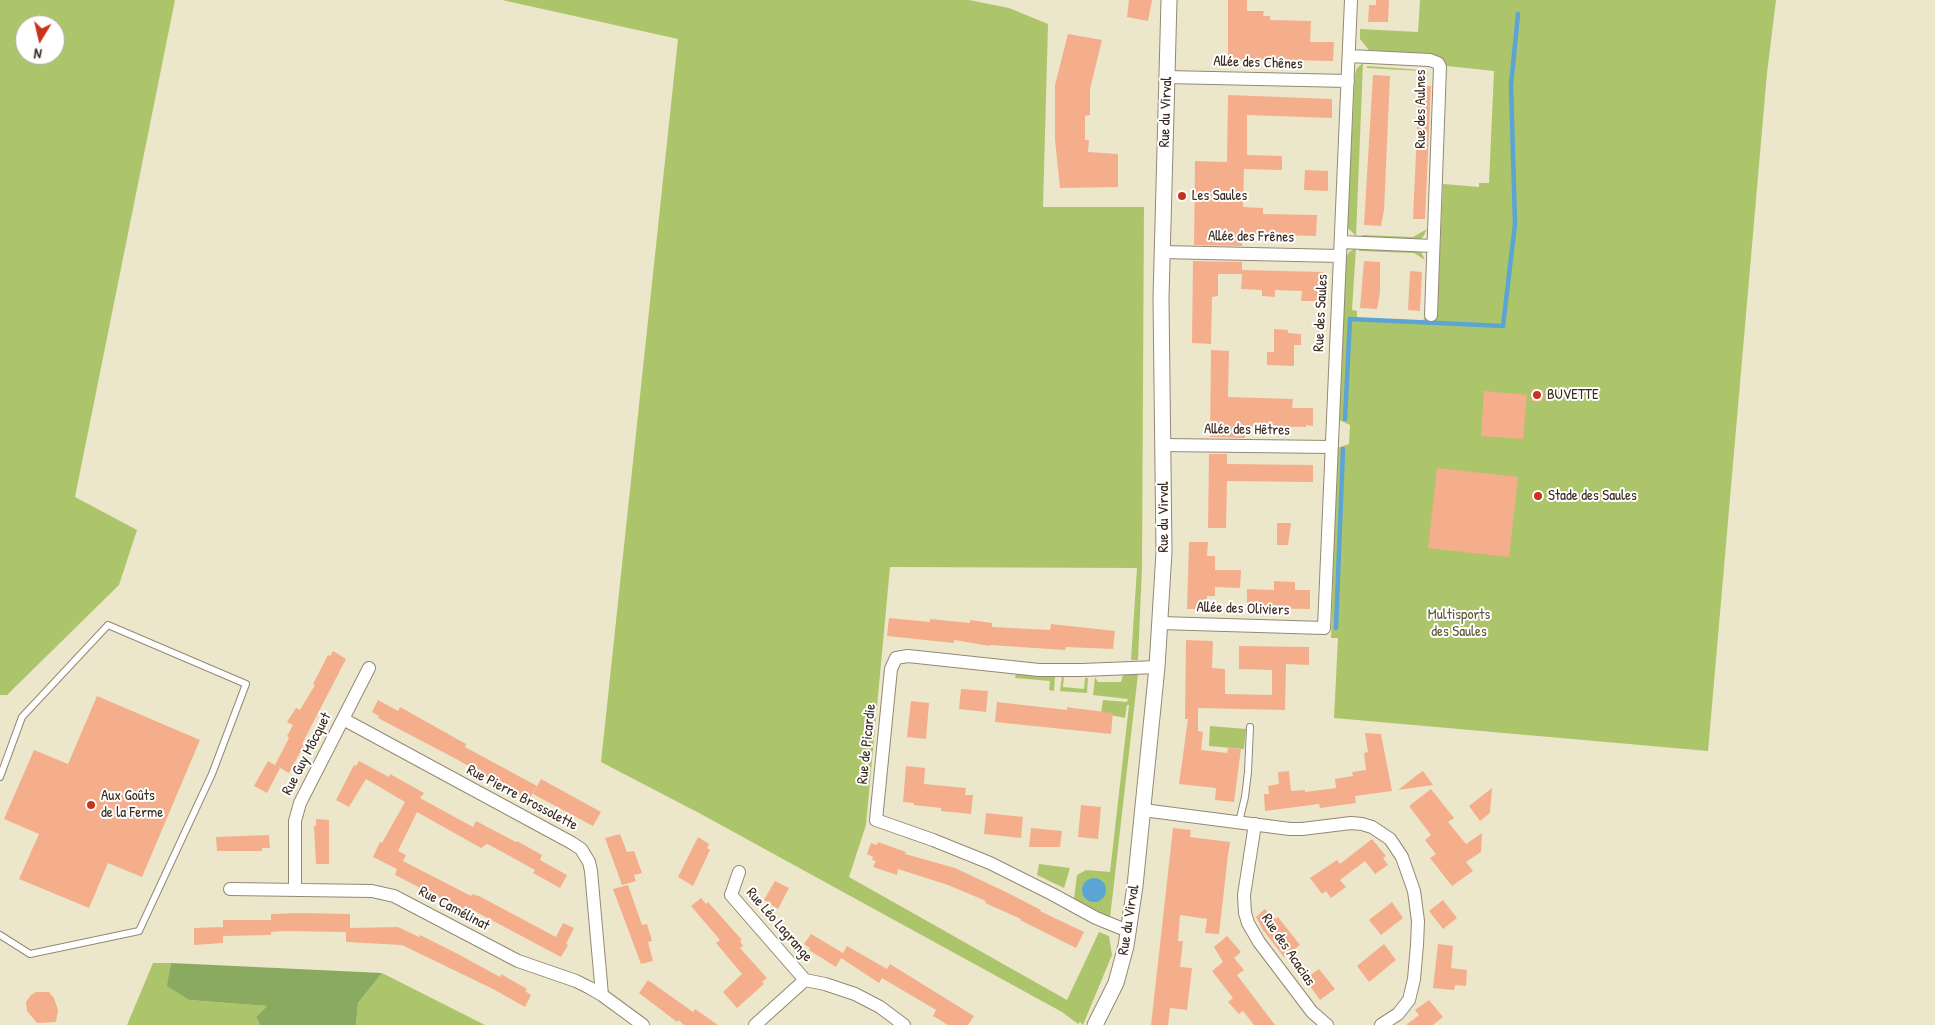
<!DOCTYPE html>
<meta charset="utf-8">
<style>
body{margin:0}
#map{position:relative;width:1935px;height:1025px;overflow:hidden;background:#ece7cb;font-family:"Patrick Hand",sans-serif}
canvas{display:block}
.north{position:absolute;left:15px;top:15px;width:50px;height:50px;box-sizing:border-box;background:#fff;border:1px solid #b1aaa5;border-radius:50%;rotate:189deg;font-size:14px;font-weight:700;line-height:20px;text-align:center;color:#3b2a1e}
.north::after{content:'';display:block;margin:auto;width:18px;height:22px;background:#c8321e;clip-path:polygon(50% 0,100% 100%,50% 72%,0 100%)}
</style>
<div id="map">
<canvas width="1935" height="1025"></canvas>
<div class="north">N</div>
</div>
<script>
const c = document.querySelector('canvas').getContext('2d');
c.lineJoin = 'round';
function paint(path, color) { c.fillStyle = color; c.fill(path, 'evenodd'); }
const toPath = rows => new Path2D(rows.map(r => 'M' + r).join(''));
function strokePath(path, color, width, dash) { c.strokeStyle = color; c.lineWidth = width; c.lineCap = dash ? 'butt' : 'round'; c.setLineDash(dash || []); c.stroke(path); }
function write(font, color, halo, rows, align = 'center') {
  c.font = font + ' "Patrick Hand",sans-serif'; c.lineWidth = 4; c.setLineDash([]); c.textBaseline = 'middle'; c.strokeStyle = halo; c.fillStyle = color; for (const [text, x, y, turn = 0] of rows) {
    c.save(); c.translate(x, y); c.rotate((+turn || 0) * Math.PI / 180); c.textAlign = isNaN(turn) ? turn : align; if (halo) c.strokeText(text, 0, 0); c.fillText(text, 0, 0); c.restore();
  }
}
paint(toPath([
 [0,0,175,0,75,497,137,530,119,585,7,695,0,695],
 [25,25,55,25,55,55,25,55],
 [502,0,969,0,1009,8,1048,24,1043,207,1144,207,1142,568,1138,660,1131,660,1137,568,890,567,866,825,849,877,1067,1000,1099,932,1109,936,1112,955,1083,1025,1080,1022,1078,1024,1062,1012,699,813,601,762,678,39],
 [1420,0,1776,0,1767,73,1708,751,1334,718,1338,638,1331,638,1337,448,1349,444,1350,425,1339,420,1346,258,1349,252,1356,248,1352,310,1357,311,1357,319,1423,323,1424,318,1437,318,1443,184,1479,187,1479,183,1489,183,1494,71,1447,66,1439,56,1369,50,1360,39,1360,29,1418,32],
 [1363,63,1356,236,1347,227,1355,74,1357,68],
 [1367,66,1421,70,1429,75,1420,75,1420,71,1367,68],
 [1427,229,1423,237,1418,240,1362,238,1362,235,1413,237],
 [1360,247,1416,250,1421,252,1425,260,1414,253,1359,251],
 [1016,674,1055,676,1054,691,1049,690,1050,681,1015,678],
 [1138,674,1110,918,1074,899,1077,875,1086,870,1110,872,1129,705,1127,705,1125,718,1101,713,1103,700,1127,702,1128,699,1093,695,1095,677,1098,682,1121,682,1123,675],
 [1062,676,1064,676,1063,687,1084,689,1085,678,1088,678,1087,693,1060,691],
 [1210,726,1246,729,1244,749,1209,746],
 [1039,864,1070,868,1064,888,1037,875],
 [153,963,171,963,168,986,189,1000,267,1006,256,1017,260,1025,127,1025],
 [382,973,485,1025,356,1025,358,1003]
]), '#acc56b');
paint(toPath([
 [171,963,382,973,358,1003,356,1025,260,1025,256,1017,267,1006,189,1000,167,986]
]), '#89aa5f');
paint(toPath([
 '1082 890a12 12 0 1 1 24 0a12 12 0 1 1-24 0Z'
]), '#5ca4d3');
strokePath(toPath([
 [1345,419,1350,319,1503,326,1515,224,1511,85,1518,14],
 [1336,628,1343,449]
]), '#5ca4d3', 4.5);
paint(toPath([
 [1129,0,1152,0,1148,21,1127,17],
 [1228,0,1247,0,1247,11,1264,11,1263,16,1270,16,1270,20,1311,21,1310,42,1334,42,1333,61,1247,59,1228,61],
 [1376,0,1389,0,1388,22,1368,22,1369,5,1376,5],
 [1068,34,1102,40,1090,89,1090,115,1085,116,1085,140,1089,140,1088,152,1118,154,1118,187,1060,188,1055,140,1055,85],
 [1373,75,1390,76,1384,210,1381,226,1364,225],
 [1419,86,1431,86,1425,219,1413,219],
 [1228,95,1332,99,1332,118,1247,115,1247,155,1282,156,1282,170,1244,169,1243,207,1263,208,1263,214,1317,215,1316,236,1242,234,1242,246,1194,245,1195,161,1227,162],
 [1305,170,1328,171,1328,191,1304,190],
 [1193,261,1242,262,1242,270,1323,272,1321,301,1301,301,1302,291,1275,290,1275,297,1262,296,1262,290,1241,289,1242,274,1218,274,1218,296,1212,297,1211,344,1192,343],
 [1364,261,1380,262,1380,293,1377,309,1360,308],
 [1410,271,1422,272,1420,311,1408,310],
 [1274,329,1288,330,1288,333,1301,334,1301,345,1294,345,1294,366,1267,365,1267,352,1274,352],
 [1211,350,1229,351,1228,397,1293,399,1292,408,1313,408,1313,426,1306,425,1306,427,1245,426,1245,438,1210,437],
 [1533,388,1544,390,1542,402,1531,401],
 [1484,391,1527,395,1523,439,1481,436],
 [1209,454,1227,454,1227,464,1313,465,1313,482,1227,481,1226,528,1208,528],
 [1437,468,1518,477,1509,557,1428,548],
 [1277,523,1291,523,1288,545,1277,545],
 [1189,542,1208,542,1207,556,1215,556,1215,570,1241,570,1240,588,1215,587,1215,596,1207,596,1206,609,1187,609],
 [1274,581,1295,582,1295,590,1310,590,1310,609,1247,608,1247,589,1274,590],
 [889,618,930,622,930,619,970,623,970,620,992,623,992,627,1050,630,1051,624,1115,631,1113,649,1066,647,1065,650,990,645,990,646,954,640,954,643,887,636],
 [1186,640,1213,641,1212,668,1225,669,1225,694,1272,695,1272,670,1239,669,1239,646,1309,647,1309,665,1286,664,1285,710,1198,708,1198,731,1203,732,1201,750,1227,753,1228,748,1241,749,1234,802,1215,800,1216,788,1179,784,1188,719,1185,719],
 [333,651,346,659,302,744,304,745,289,773,275,765,289,738,287,736,293,725,287,722,296,708,300,710,315,685,313,684,328,655,330,656],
 [961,689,988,691,986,712,959,709],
 [97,696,200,740,142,877,108,863,89,908,19,879,39,834,4,819,34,750,68,764],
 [378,700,398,711,400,707,466,744,465,747,537,786,530,798,524,795,523,797,458,760,378,718,379,716,372,712],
 [911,701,929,703,926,739,907,737],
 [997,702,1067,710,1067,707,1073,708,1113,713,1111,734,995,722],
 [1365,733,1381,734,1392,791,1355,796,1356,803,1320,808,1319,804,1265,811,1264,794,1269,794,1268,786,1279,784,1278,772,1289,771,1291,791,1305,790,1305,792,1336,788,1335,779,1353,776,1352,772,1366,770,1364,753,1368,752],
 [268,761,280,768,267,793,254,786],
 [359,761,389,777,390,774,424,793,420,798,473,827,476,821,516,842,517,841,542,855,540,860,567,875,560,888,533,873,535,870,495,848,487,844,481,848,417,812,398,851,406,855,403,861,471,896,472,894,479,896,556,937,563,923,574,928,566,944,568,945,561,957,465,906,463,910,395,875,397,869,373,857,380,842,382,843,405,802,366,779,349,807,336,800,354,765,356,766],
 [906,766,925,768,924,784,966,788,965,795,973,795,971,814,941,811,941,808,914,805,914,803,903,802],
 [1423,771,1433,785,1398,790,1417,775],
 [541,779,601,812,593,826,533,794],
 [1492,788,1490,813,1480,821,1469,806],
 [1431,789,1454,818,1448,822,1466,844,1482,833,1481,852,1466,862,1473,871,1452,886,1430,858,1436,854,1425,840,1431,835,1409,806],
 [1081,805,1101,807,1098,839,1078,837],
 [986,813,1023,817,1021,838,984,834],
 [316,819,329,820,329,864,316,864,314,826,316,826],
 [1031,828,1062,831,1060,847,1029,847],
 [1173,828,1191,830,1190,837,1230,842,1228,855,1219,934,1205,933,1207,919,1180,915,1178,941,1183,941,1180,967,1192,968,1187,1010,1170,1008,1168,1025,1151,1025],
 [620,834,627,852,634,851,642,873,634,875,636,881,622,885,605,838],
 [269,835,270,848,262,848,262,851,217,851,216,837],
 [698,837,709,844,707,848,710,850,693,886,678,877],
 [1372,839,1386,856,1383,858,1388,865,1375,874,1365,861,1340,880,1346,887,1331,898,1326,891,1322,894,1310,878,1337,860,1340,864],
 [878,842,906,852,905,854,955,868,1006,892,1041,910,1040,911,1084,932,1076,948,1020,920,1021,919,985,903,986,901,948,885,898,869,897,875,873,867,876,861,872,860,873,857,867,854,871,843,877,845],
 [775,881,789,888,778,909,764,900],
 [628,885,642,925,647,924,652,941,648,942,653,961,641,964,613,889],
 [701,898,706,904,708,902,742,940,740,941,743,946,740,948,767,978,762,982,764,984,737,1008,723,992,742,974,716,943,720,940,691,906],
 [1443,900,1457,918,1443,929,1429,911],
 [1392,902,1403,918,1381,935,1369,920],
 [1265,909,1272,917,1273,916,1276,919,1278,917,1300,945,1284,957,1263,930,1256,917],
 [300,913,350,914,350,928,398,927,419,937,420,935,458,954,500,977,501,974,527,989,525,991,531,995,525,1007,493,989,402,945,346,942,346,932,283,931,271,932,271,935,223,936,223,920,271,920,271,914],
 [223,927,223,943,194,945,194,928],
 [811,934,843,953,847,946,887,969,890,964,974,1016,968,1025,948,1025,933,1016,936,1010,882,978,879,983,841,958,836,967,809,950,810,948,804,944],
 [1227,936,1241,952,1234,958,1244,970,1237,975,1275,1025,1254,1025,1243,1011,1239,1014,1228,1002,1233,998,1212,971,1223,962,1214,947],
 [1384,944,1396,960,1369,982,1357,966],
 [1438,944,1453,946,1451,968,1467,970,1466,986,1455,985,1454,990,1433,988],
 [1319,969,1335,989,1320,1000,1305,979],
 [648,980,693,1012,695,1009,718,1025,684,1025,678,1020,677,1022,639,993],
 [36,992,49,992,54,998,58,1010,56,1022,37,1023,27,1011,26,1002,31,995],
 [1429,1000,1443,1017,1433,1025,1406,1025,1419,1015,1415,1010]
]), '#f4ae8c');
const service = toPath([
 [0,777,22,717,108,625,246,684,212,774,139,931,30,954,0,935],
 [1239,822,1245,797,1248,772,1250,727]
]);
const minor = toPath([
 [1349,56,1430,60,1438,63,1440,67,1431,315],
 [1167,77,1348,81],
 [1341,242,1433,246],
 [1162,252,1340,256],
 [1163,445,1331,447],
 [1160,623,1324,628,1351,0],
 [343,719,572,843,581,849,589,862,591,871,602,995],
 [1143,810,1290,829,1302,829,1351,823,1362,824,1372,827,1390,839,1402,857,1414,891,1418,921,1417,945,1414,979,1409,1000,1398,1014,1381,1025],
 [1255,824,1244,895,1245,913,1248,923,1259,942,1312,1012,1327,1025],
 [739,872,731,895,805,980,825,984,855,994,880,1007,904,1025],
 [230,889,372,891,394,896,518,961,576,981,590,988,602,995,643,1025],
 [295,890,295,821,300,803,369,668],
 [1128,931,1096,918,1052,894,990,863,933,840,876,820,891,669,896,658,908,656,1039,670,1082,670,1157,667],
 [755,1025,805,980]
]);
const tertiary = toPath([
 [1095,1025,1116,983,1126,946,1135,886,1157,667,1164,552,1161,298,1169,0]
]);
strokePath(service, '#948874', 8);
strokePath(minor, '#948874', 14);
strokePath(tertiary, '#948874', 17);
strokePath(service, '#fff', 6);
strokePath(minor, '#fff', 12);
strokePath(tertiary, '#fff', 15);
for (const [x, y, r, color] of [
 [1182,196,5,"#c8321e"],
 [1537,395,5,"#c8321e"],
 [1538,496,5,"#c8321e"],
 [91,805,5,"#c8321e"]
]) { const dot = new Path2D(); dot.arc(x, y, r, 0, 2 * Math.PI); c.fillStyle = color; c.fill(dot); strokePath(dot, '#fff', 2); }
write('15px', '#3b2a1e', '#fff', [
 ["Allée des Chênes",1258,63,2],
 ["Rue des Aulnes",1421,109,-90],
 ["Rue du Virval",1166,112,-88],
 ["Allée des Frênes",1251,237,1],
 ["Rue des Saules",1321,313,-87],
 ["Allée des Hêtres",1247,430,1],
 ["Rue du Virval",1164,517,-90],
 ["Allée des Oliviers",1243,609,2],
 ["Rue de Picardie",867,744,-84],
 ["Rue Guy Môcquet",307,754,-63],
 ["Rue Pierre Brossolette",522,798,28],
 ["Rue Camélinat",454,909,28],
 ["Rue du Virval",1129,920,-81],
 ["Rue Léo Lagrange",779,925,49],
 ["Rue des Acacias",1288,950,56]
]);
write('15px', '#3b2a1e', '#fff', [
 ["Les Saules",1192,196],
 ["BUVETTE",1547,395],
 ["Stade des Saules",1548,496],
 ["Aux Goûts",101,796],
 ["de la Ferme",101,813]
], 'left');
write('15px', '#5d5835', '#fff', [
 ["Multisports",1459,615],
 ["des Saules",1459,632]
]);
</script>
